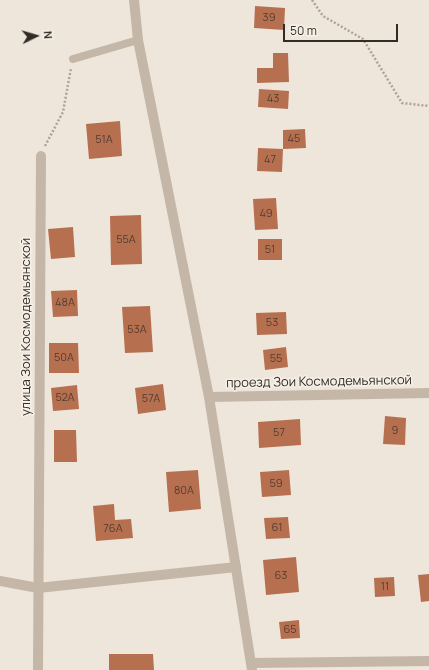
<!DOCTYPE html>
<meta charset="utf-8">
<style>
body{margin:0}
#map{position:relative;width:429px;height:670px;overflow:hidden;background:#eee6db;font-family:Manrope,sans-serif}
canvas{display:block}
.north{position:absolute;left:16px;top:16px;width:40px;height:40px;-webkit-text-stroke:3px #f6f0e6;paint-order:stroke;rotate:85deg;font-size:11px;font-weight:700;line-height:16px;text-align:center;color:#322c27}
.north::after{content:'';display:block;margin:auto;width:14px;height:18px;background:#322c27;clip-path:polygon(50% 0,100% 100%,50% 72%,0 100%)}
.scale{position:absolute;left:283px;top:24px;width:115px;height:18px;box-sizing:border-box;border:2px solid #322c27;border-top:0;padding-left:5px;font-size:12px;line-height:14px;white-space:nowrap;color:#322c27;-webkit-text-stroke:3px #f6f0e6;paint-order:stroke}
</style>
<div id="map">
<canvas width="429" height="670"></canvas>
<div class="north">N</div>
<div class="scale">50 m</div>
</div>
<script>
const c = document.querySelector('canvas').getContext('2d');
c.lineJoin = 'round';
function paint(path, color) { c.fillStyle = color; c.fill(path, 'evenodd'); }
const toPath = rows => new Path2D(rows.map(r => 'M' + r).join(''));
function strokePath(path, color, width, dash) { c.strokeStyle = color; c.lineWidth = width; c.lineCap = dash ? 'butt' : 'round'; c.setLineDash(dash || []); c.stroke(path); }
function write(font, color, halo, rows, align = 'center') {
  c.font = font + ' Manrope,sans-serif'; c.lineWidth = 3; c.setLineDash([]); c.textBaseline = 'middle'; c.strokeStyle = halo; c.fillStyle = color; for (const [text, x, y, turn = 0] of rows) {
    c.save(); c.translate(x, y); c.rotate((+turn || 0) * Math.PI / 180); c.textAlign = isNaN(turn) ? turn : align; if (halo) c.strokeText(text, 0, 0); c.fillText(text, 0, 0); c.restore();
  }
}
paint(toPath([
 [255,6,285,8,284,30,254,28],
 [273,53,288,53,289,82,257,83,257,68,273,68],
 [259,89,289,91,288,109,258,107],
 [120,121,122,156,89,159,86,124],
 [305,129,306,148,283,149,283,130],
 [258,148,283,149,282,172,257,171],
 [276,198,278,229,255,230,253,199],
 [141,215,142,264,111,265,110,216],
 [73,227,75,257,51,259,48,229],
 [258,239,282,239,282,260,258,260],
 [77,290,78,316,53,317,51,291],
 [150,306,153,352,125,353,122,307],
 [286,312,287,334,257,335,256,313],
 [49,343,78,343,79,373,49,373],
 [286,347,288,367,265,370,263,350],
 [163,384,166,410,138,414,135,388],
 [77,385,79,409,53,411,51,388],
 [385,416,406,418,405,445,383,444],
 [300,419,301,445,259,448,258,422],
 [54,430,76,430,77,462,54,462],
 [198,470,201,509,169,512,166,472],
 [289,470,291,495,262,497,260,472],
 [114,504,115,520,131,519,133,538,96,541,93,506],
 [288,517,290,538,266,539,264,518],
 [296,557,299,592,266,595,263,560],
 [429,574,429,601,421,602,418,575],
 [394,577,395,596,375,597,374,578],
 [299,620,300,638,281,639,279,622],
 [109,654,153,654,154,670,109,670]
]), '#b67050');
strokePath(toPath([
 [312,0,323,16,363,39,402,103,429,106],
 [45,146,63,112,71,68]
]), '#b0a193', 2.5, [2, 2]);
strokePath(toPath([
 [73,59,138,40]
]), '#c4b7a8', 8);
strokePath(toPath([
 [209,397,429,393],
 [0,581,38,588,236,567],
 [251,663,429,661],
 [38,670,41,156]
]), '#c4b7a8', 10);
strokePath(toPath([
 [134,0,138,40,209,397,252,670]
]), '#c4b7a8', 10);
write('11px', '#533d31', null, [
 ["39",269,18],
 ["43",273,99],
 ["45",294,139],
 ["51А",104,140],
 ["47",270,160],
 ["49",266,214],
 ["55А",126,240],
 ["51",270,250],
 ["48А",65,303],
 ["53",272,323],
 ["53А",137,330],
 ["50А",64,358],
 ["55",276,359],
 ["52А",65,398],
 ["57А",151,399],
 ["9",395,431],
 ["57",279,433],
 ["59",276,484],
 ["80А",184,491],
 ["61",277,528],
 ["76А",113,529],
 ["63",281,576],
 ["11",385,587],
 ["65",290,630]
]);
write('13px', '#322c27', '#f6f0e6', [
 ["улица Зои Космодемьянской",26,327,-90],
 ["проезд Зои Космодемьянской",319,382,-1]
]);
</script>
